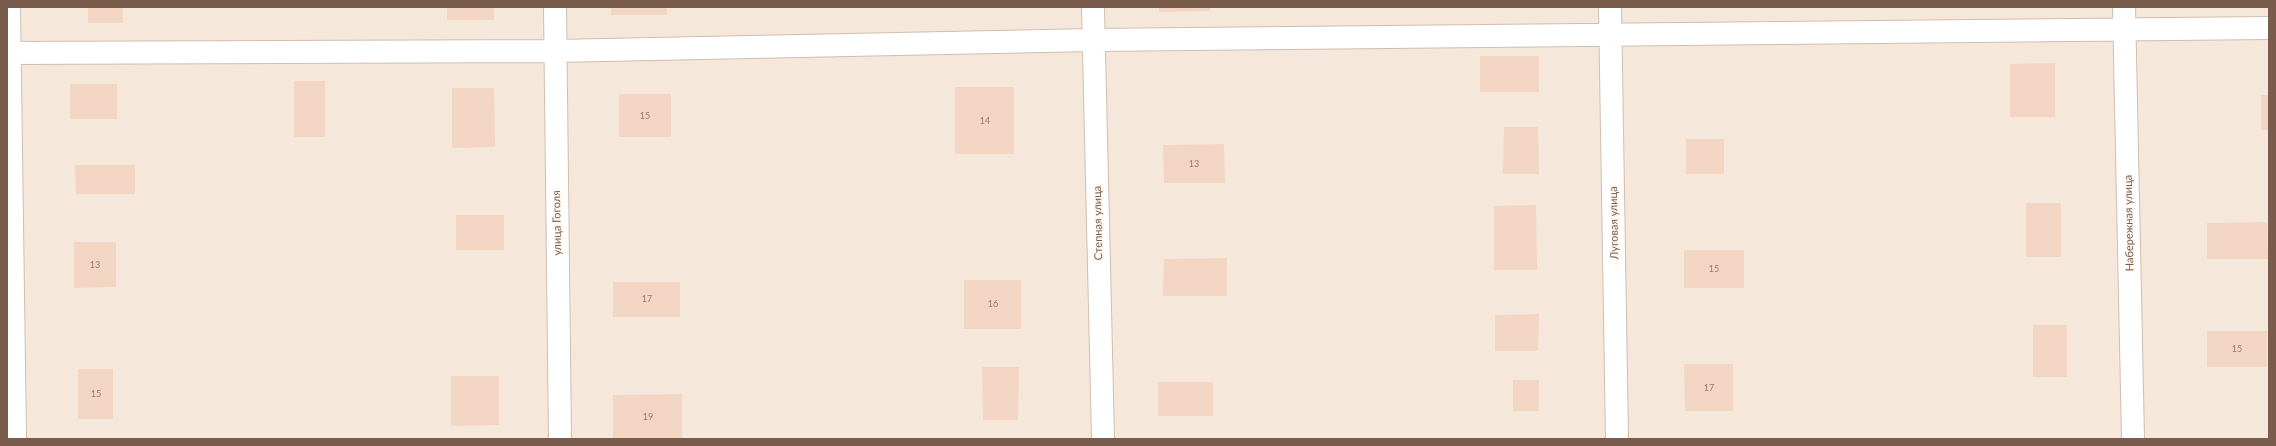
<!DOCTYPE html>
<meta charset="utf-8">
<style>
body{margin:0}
#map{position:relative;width:2276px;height:446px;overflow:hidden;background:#fdf6ec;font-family:Lato,sans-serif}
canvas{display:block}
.frame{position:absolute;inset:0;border:8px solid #7a5c4d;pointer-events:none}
</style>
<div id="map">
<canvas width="2276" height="446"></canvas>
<div class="frame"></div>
</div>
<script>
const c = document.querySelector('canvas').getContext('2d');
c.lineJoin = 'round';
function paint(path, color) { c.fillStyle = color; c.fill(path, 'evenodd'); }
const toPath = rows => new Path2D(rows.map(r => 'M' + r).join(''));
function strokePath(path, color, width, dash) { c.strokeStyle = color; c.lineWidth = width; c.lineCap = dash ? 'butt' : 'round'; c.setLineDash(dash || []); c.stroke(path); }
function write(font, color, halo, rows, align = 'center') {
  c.font = font + ' Lato,sans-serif'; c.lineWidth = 3.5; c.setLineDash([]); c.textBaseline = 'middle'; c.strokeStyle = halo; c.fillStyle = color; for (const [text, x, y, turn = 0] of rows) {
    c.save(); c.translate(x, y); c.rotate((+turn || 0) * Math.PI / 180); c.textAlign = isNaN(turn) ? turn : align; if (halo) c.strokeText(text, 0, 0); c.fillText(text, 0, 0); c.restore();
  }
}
paint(toPath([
 [7,7,2269,7,2269,439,7,439]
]), '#f5e8da');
paint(toPath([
 [88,7,123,7,123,23,88,23],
 [447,7,494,7,494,20,447,20],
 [611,7,667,7,667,15,611,15],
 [1159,7,1210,7,1210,11,1159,12],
 [1480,56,1539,56,1539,92,1480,92],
 [2055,63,2055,117,2010,117,2010,64],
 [294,81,325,81,325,137,294,137],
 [70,84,117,84,117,119,70,119],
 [955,87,1014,87,1014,154,955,154],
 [452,88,494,88,495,147,452,148],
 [619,94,671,94,671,137,619,137],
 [2261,95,2269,95,2269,130,2261,130],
 [1504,127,1538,127,1539,174,1503,174],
 [1686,139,1724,139,1724,174,1686,174],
 [1224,144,1225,183,1164,183,1163,145],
 [75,165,135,165,135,194,76,194],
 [2026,203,2061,203,2061,257,2026,257],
 [1536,205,1537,270,1494,270,1494,206],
 [456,215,504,215,504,250,456,250],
 [2267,222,2268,259,2207,259,2207,223],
 [74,242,116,242,116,287,74,288],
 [1684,250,1744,250,1744,288,1684,288],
 [1227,258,1227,296,1163,296,1164,259],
 [964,280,1021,280,1021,329,964,329],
 [613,282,680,282,680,317,613,317],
 [1539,314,1538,351,1495,351,1495,315],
 [2033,325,2067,325,2067,377,2033,377],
 [2207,331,2267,331,2267,367,2207,367],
 [1684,364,1733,364,1733,411,1685,411],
 [982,367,1019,367,1018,420,983,420],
 [78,369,113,369,113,419,78,419],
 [451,376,499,376,499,425,451,426],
 [1513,380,1539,380,1539,411,1513,411],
 [1158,382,1213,382,1213,416,1158,416],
 [682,394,682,439,613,439,613,395]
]), '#f3d5c3');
const minor = toPath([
 [9,7,15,439],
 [555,7,560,439],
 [1093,7,1103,439],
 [1610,7,1617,439],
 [2124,7,2133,439],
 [7,53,555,51,1093,40,2269,28]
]);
strokePath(minor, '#d1beb0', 24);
strokePath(minor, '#fff', 22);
write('9px', '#987a6a', null, [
 ["15",645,116],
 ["14",985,121],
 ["13",1194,164],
 ["13",95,265],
 ["15",1714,269],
 ["17",647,299],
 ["16",993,304],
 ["15",2237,349],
 ["17",1709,388],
 ["15",96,394],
 ["19",648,417]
]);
write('11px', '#7a5c4d', '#fffaf3', [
 ["улица Гоголя",557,223,-91],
 ["Степная улица",1098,223,-91],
 ["Луговая улица",1614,223,-91],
 ["Набережная улица",2129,223,-91]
]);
</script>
